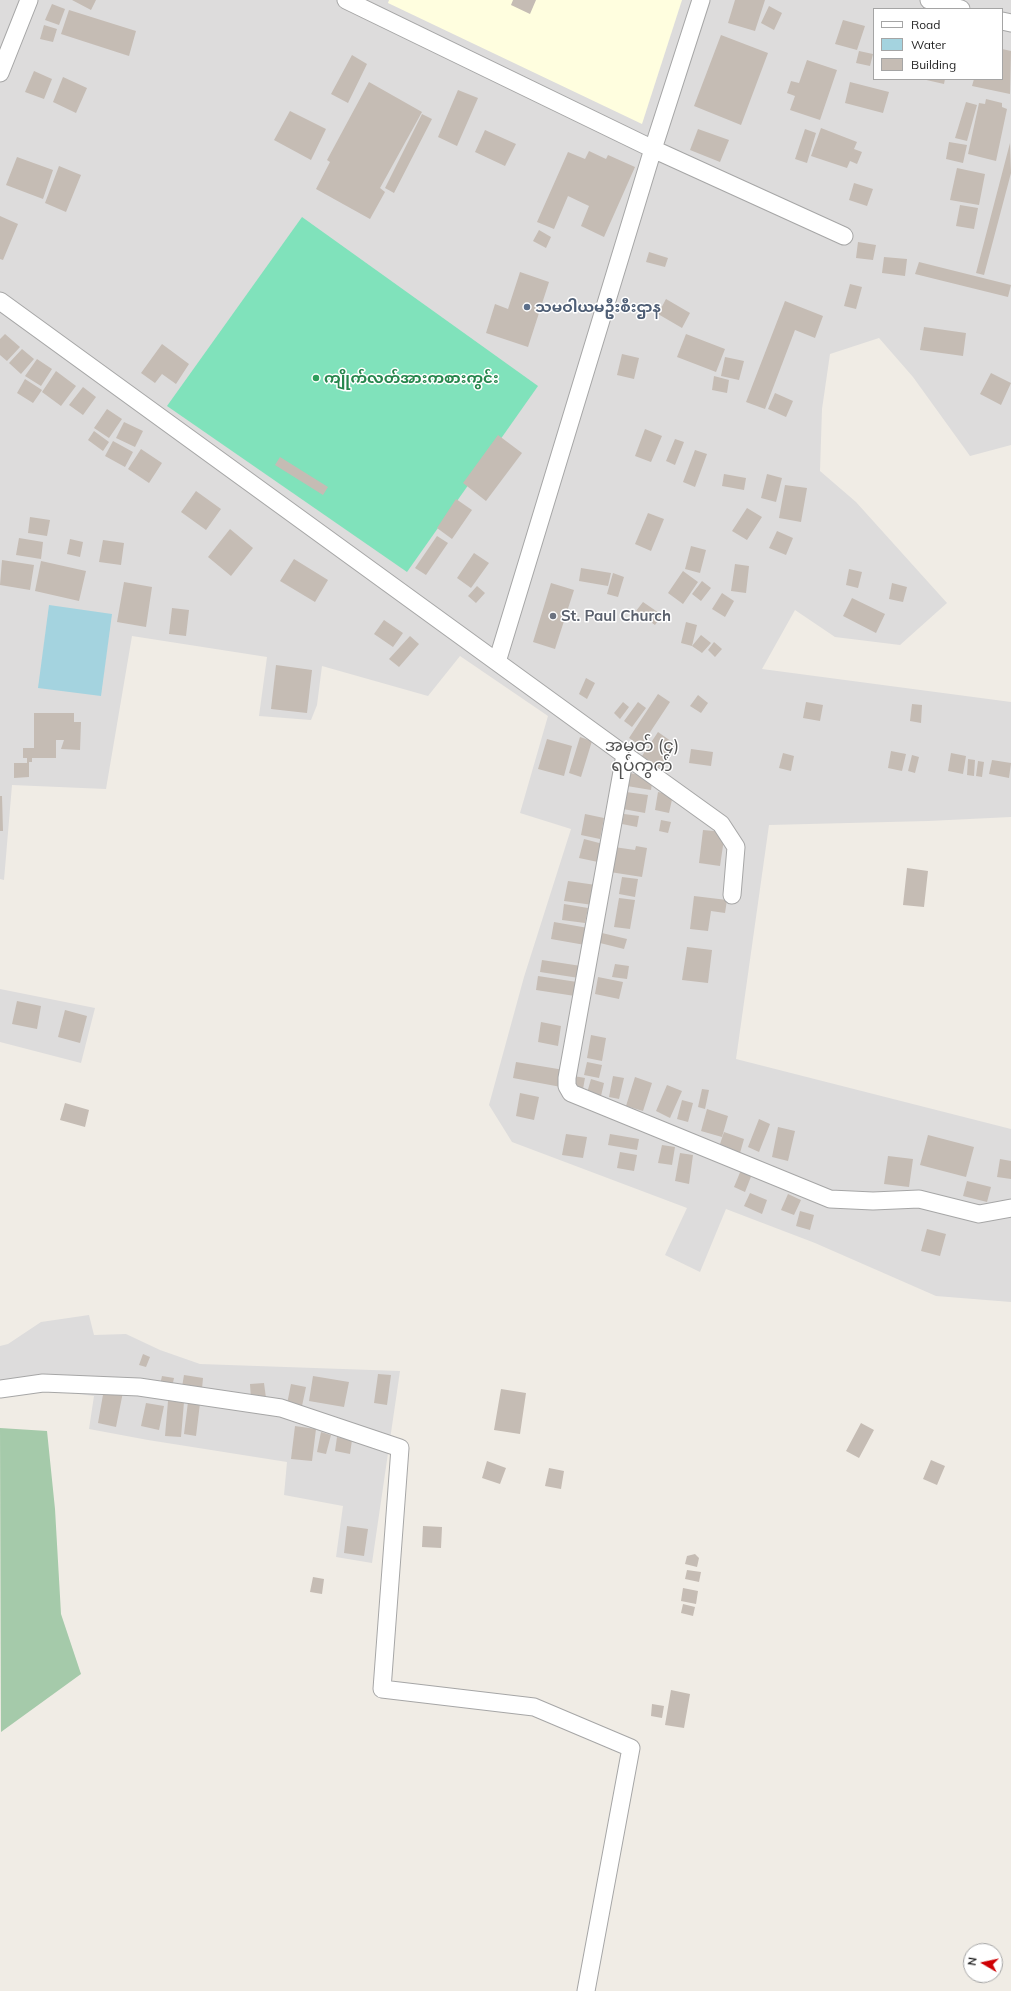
<!DOCTYPE html>
<meta charset="utf-8">
<style>
body{margin:0}
#map{position:relative;width:1011px;height:1991px;overflow:hidden;background:#f0ece5;font-family:Mulish,sans-serif}
canvas{display:block}
.legend{position:absolute;left:873px;top:8px;width:130px;height:72px;box-sizing:border-box;background:#fff;border:1px solid #a5a5a5;margin:0;padding:5px 7px;list-style:none;font-size:12px;color:#1f1f1f}
.legend li{display:flex;align-items:center;gap:8px;height:20px}
.legend b{width:20px;border:1px solid #a5a5a5}
.north{position:absolute;left:963px;top:1943px;width:40px;height:40px;box-sizing:border-box;background:#fff;border:1px solid #a5a5a5;border-radius:50%;rotate:279deg;font-size:11px;font-weight:700;line-height:16px;text-align:center;color:#1f1f1f}
.north::after{content:'';display:block;margin:auto;width:14px;height:18px;background:#ce0004;clip-path:polygon(50% 0,100% 100%,50% 72%,0 100%)}
</style>
<div id="map">
<canvas width="1011" height="1991"></canvas>
<ul class="legend">
<li><b style="height:5px;background:#fff"></b>Road</li>
<li><b style="height:11px;background:#a4d3df"></b>Water</li>
<li><b style="height:11px;background:#c5bcb4"></b>Building</li>
</ul>
<div class="north">N</div>
</div>
<script>
const c = document.querySelector('canvas').getContext('2d');
c.lineJoin = 'round';
function paint(path, color) { c.fillStyle = color; c.fill(path, 'evenodd'); }
const toPath = rows => new Path2D(rows.map(r => 'M' + r).join(''));
function strokePath(path, color, width, dash) { c.strokeStyle = color; c.lineWidth = width; c.lineCap = dash ? 'butt' : 'round'; c.setLineDash(dash || []); c.stroke(path); }
function write(font, color, halo, rows, align = 'center') {
  c.font = font + ' Mulish,"Noto Sans Myanmar",sans-serif'; c.lineWidth = 3; c.setLineDash([]); c.textBaseline = 'middle'; c.strokeStyle = halo; c.fillStyle = color; for (const [text, x, y, turn = 0] of rows) {
    c.save(); c.translate(x, y); c.rotate((+turn || 0) * Math.PI / 180); c.textAlign = isNaN(turn) ? turn : align; if (halo) c.strokeText(text, 0, 0); c.fillText(text, 0, 0); c.restore();
  }
}
paint(toPath([
 [0,0,1011,0,1011,445,970,456,913,377,879,338,830,354,822,409,820,471,856,502,947,603,900,645,835,637,795,610,762,669,1011,702,1011,817,928,821,769,825,736,1059,1011,1129,1011,1302,936,1296,815,1243,726,1209,700,1272,665,1255,687,1208,512,1142,489,1105,524,977,571,829,520,813,548,716,460,656,428,696,322,666,317,705,311,720,259,716,267,657,132,636,106,789,12,785,4,880,0,879],
 [874,9,1002,9,1002,79,874,79],
 [0,989,95,1008,81,1063,0,1042],
 [89,1315,94,1335,126,1334,160,1350,200,1364,400,1371,372,1563,336,1557,343,1506,284,1495,287,1462,148,1440,89,1429,94,1396,38,1389,0,1395,0,1346,8,1344,41,1322]
]), '#dddcdc');
paint(toPath([
 [389,0,682,0,642,124,388,3]
]), '#fffedf');
paint(toPath([
 [0,1428,47,1431,55,1509,61,1614,81,1674,1,1732]
]), '#a5caaa');
paint(toPath([
 [302,217,538,386,407,572,167,406]
]), '#80e2bb');
paint(toPath([
 [49,605,112,614,101,696,38,688]
]), '#a4d3df');
paint(toPath([
 [72,0,96,0,91,10],
 [513,0,536,0,530,14,511,5],
 [735,0,765,0,755,31,728,23],
 [52,4,65,9,59,25,45,20],
 [769,6,782,13,774,30,761,23],
 [69,10,136,31,129,56,61,34],
 [843,20,865,26,857,50,835,44],
 [44,25,57,29,53,42,40,39],
 [721,35,768,53,741,125,694,106],
 [1002,49,1011,51,1010,94,972,86,974,79,1002,79],
 [859,51,873,54,870,66,856,63],
 [352,55,367,64,348,103,331,94],
 [807,60,837,70,820,120,790,110,795,96,787,93,791,81,799,83],
 [34,71,52,79,44,99,25,92],
 [63,77,87,88,76,113,53,102],
 [922,79,945,79,944,84],
 [369,82,422,112,380,188,385,192,370,219,316,189,330,162,327,160],
 [850,82,889,92,883,113,845,103],
 [458,90,478,98,457,146,438,137],
 [986,99,1002,103,1002,107,1007,109,996,161,968,154,979,103,985,104],
 [966,102,977,105,967,141,955,138],
 [290,111,326,129,311,160,274,140],
 [422,114,432,119,394,193,385,188],
 [821,128,857,142,854,149,862,152,857,164,850,161,847,168,811,156],
 [698,129,729,140,720,162,690,150],
 [805,129,816,133,807,163,795,159],
 [485,130,516,144,505,166,475,152],
 [949,142,967,145,963,163,946,159],
 [1010,143,1011,173,984,275,976,273],
 [589,151,606,159,608,155,635,167,604,237,581,226,589,206,568,196,554,229,537,222,568,152,585,159],
 [17,157,53,170,43,199,6,185],
 [59,166,81,175,66,212,45,203],
 [957,168,985,174,979,205,950,200],
 [854,183,873,189,867,206,849,200],
 [960,205,978,208,974,229,956,226],
 [0,216,18,224,3,260,0,259],
 [539,230,551,237,546,248,533,241],
 [858,242,876,245,873,260,856,258],
 [649,252,668,258,665,267,646,262],
 [884,257,907,259,905,276,882,273],
 [919,262,1011,285,1008,297,915,274],
 [520,272,549,282,528,347,486,333,495,304,508,309],
 [850,284,862,287,856,309,844,306],
 [666,299,690,313,682,328,658,314],
 [785,301,823,316,815,338,795,330,765,409,746,402],
 [924,327,966,333,963,356,920,350],
 [5,334,20,347,7,361,0,355,0,339],
 [686,334,725,349,716,372,677,357],
 [162,344,189,364,176,384,162,374,155,383,141,373],
 [22,349,34,359,21,374,9,363],
 [622,354,639,358,634,379,617,375],
 [725,357,744,361,739,380,721,376],
 [37,359,52,369,41,386,25,376],
 [56,371,76,386,61,406,42,392],
 [991,373,1011,383,1001,405,980,394],
 [714,376,729,380,727,393,712,390],
 [25,379,42,390,33,403,17,393],
 [83,387,96,397,83,415,69,405],
 [775,393,793,401,786,417,768,409],
 [107,409,122,419,109,438,94,428],
 [124,422,143,431,135,447,116,438],
 [645,429,662,436,651,462,635,456],
 [94,431,109,442,103,451,88,440],
 [498,435,522,453,486,501,463,483],
 [675,439,684,442,675,465,666,461],
 [113,441,133,452,125,467,105,456],
 [141,449,162,463,149,483,128,469],
 [695,450,707,454,695,487,683,482],
 [280,457,328,487,323,495,275,465],
 [724,474,746,478,744,490,722,486],
 [767,474,782,478,776,502,761,498],
 [785,485,807,488,801,522,779,518],
 [196,491,221,509,206,530,181,512],
 [456,499,472,510,452,539,437,528],
 [747,508,762,517,747,540,732,531],
 [648,513,664,519,651,551,635,544],
 [30,517,50,520,47,536,28,533],
 [230,529,253,548,231,576,208,557],
 [777,531,793,538,786,555,769,548],
 [437,536,448,543,426,575,415,568],
 [19,538,43,542,41,559,16,555],
 [70,539,83,542,80,557,67,554],
 [103,540,124,543,121,565,99,562],
 [691,546,706,550,700,573,685,569],
 [474,553,489,563,471,588,457,578],
 [294,559,328,580,315,602,280,581],
 [2,560,34,565,30,590,0,585],
 [41,561,86,571,79,601,35,591],
 [735,564,749,566,746,593,731,591],
 [581,568,611,573,608,586,579,581],
 [849,569,862,572,858,588,846,585],
 [683,571,698,582,683,604,668,593],
 [613,573,624,577,618,597,607,594],
 [702,581,711,588,701,601,692,594],
 [124,582,152,587,146,627,117,622],
 [551,583,574,590,555,649,533,642],
 [892,583,907,587,903,602,889,599],
 [477,586,485,593,476,603,468,596],
 [722,593,734,601,725,617,712,609],
 [852,598,885,614,876,633,843,616],
 [643,602,662,615,655,625,636,611],
 [172,608,189,610,186,636,169,634],
 [384,620,403,633,393,647,374,634],
 [686,622,697,625,692,646,681,643],
 [701,635,711,643,702,653,692,646],
 [410,636,419,644,399,667,389,659],
 [714,642,722,649,715,657,708,650],
 [276,665,312,670,307,713,271,709],
 [586,678,595,683,587,699,579,694],
 [658,694,670,702,641,746,629,738],
 [698,695,708,703,701,713,690,706],
 [623,702,629,707,620,719,614,713],
 [638,702,646,708,632,727,624,721],
 [806,702,823,705,820,721,803,718],
 [912,704,922,705,921,723,910,721],
 [34,713,74,713,74,722,81,722,80,750,61,749,64,740,56,740,56,758,32,758,32,762,29,762,29,777,14,778,14,763,27,763,27,758,23,758,23,748,34,748],
 [658,732,675,744,659,768,642,756],
 [580,737,592,741,581,777,569,773],
 [547,739,572,746,564,776,538,769],
 [691,749,713,752,711,766,689,763],
 [891,751,906,754,902,771,888,768],
 [783,753,794,756,791,771,779,768],
 [951,753,966,756,963,774,948,771],
 [912,755,919,757,915,773,908,771],
 [968,759,975,760,974,776,967,775],
 [992,760,1011,763,1009,778,989,774],
 [978,761,984,762,982,777,976,776],
 [629,773,653,777,651,790,627,786],
 [626,792,648,795,645,813,623,809],
 [658,792,673,795,669,813,655,810],
 [0,796,2,796,3,831,0,831],
 [585,814,604,818,600,839,581,835],
 [624,814,639,816,637,827,622,824],
 [661,820,671,822,668,833,659,831],
 [703,830,725,832,720,866,699,863],
 [584,839,603,844,598,862,579,858],
 [636,846,647,848,642,877,610,872,614,847,635,850],
 [907,868,928,871,924,907,903,905],
 [622,877,638,879,635,897,619,894],
 [568,881,596,885,593,905,564,901],
 [694,896,727,900,725,913,711,911,708,931,690,929],
 [619,898,635,900,630,929,614,927],
 [564,904,588,908,585,923,562,920],
 [554,922,588,928,585,945,551,939],
 [602,933,627,939,624,949,600,943],
 [687,947,712,950,708,983,682,980],
 [542,960,581,966,579,978,540,972],
 [615,964,629,966,627,979,612,977],
 [538,976,577,982,575,996,536,990],
 [598,977,623,982,619,999,595,994],
 [17,1001,41,1006,37,1029,12,1024],
 [65,1010,87,1016,80,1043,58,1037],
 [541,1022,561,1026,558,1046,538,1042],
 [591,1035,606,1038,602,1061,587,1058],
 [516,1062,564,1070,561,1087,513,1078],
 [587,1062,602,1065,599,1078,584,1075],
 [574,1076,585,1078,583,1089,573,1087],
 [613,1076,624,1078,619,1099,609,1097],
 [635,1077,652,1083,643,1111,626,1106],
 [591,1079,604,1083,601,1096,587,1093],
 [667,1085,682,1091,670,1118,656,1111],
 [702,1089,709,1090,705,1109,698,1107],
 [520,1093,539,1097,534,1120,516,1116],
 [682,1100,693,1103,688,1122,677,1119],
 [65,1103,89,1110,85,1127,60,1120],
 [707,1109,728,1116,722,1137,701,1131],
 [759,1119,770,1124,759,1152,748,1147],
 [778,1127,795,1131,788,1161,772,1157],
 [724,1132,744,1139,740,1153,719,1147],
 [566,1134,587,1137,583,1158,562,1155],
 [610,1134,639,1139,637,1150,608,1145],
 [928,1135,974,1147,966,1177,920,1165],
 [662,1145,675,1147,672,1165,658,1163],
 [620,1152,637,1155,634,1171,617,1168],
 [680,1153,693,1155,689,1184,675,1181],
 [888,1156,913,1159,909,1187,884,1184],
 [1000,1159,1011,1161,1011,1179,997,1177],
 [741,1170,752,1174,745,1192,734,1187],
 [967,1181,991,1187,987,1202,963,1196],
 [750,1193,767,1200,762,1214,744,1206],
 [788,1194,801,1200,794,1215,781,1210],
 [800,1211,814,1215,810,1230,796,1226],
 [927,1229,946,1234,940,1256,921,1251],
 [143,1354,150,1357,146,1367,139,1365],
 [378,1374,391,1375,387,1405,374,1403],
 [184,1375,203,1378,202,1389,182,1387],
 [162,1376,174,1378,172,1387,160,1385],
 [313,1376,349,1382,344,1407,309,1401],
 [264,1383,266,1398,251,1399,250,1384],
 [291,1384,306,1387,302,1406,287,1404],
 [104,1389,123,1392,116,1427,98,1423],
 [501,1389,526,1393,520,1434,494,1430],
 [168,1401,184,1402,181,1437,165,1436],
 [188,1402,200,1403,196,1436,184,1434],
 [146,1403,164,1406,159,1430,141,1426],
 [861,1423,874,1430,859,1458,846,1451],
 [295,1426,316,1429,312,1461,291,1459],
 [321,1432,331,1435,326,1454,317,1452],
 [337,1437,352,1440,350,1454,335,1451],
 [931,1460,945,1466,937,1485,923,1479],
 [487,1461,506,1468,500,1484,482,1478],
 [549,1468,564,1471,561,1489,545,1486],
 [347,1526,368,1529,364,1556,344,1553],
 [423,1526,442,1527,441,1548,422,1547],
 [695,1554,699,1558,697,1567,685,1564,687,1556],
 [687,1570,701,1572,699,1582,685,1579],
 [313,1577,324,1579,322,1594,310,1592],
 [683,1588,698,1591,696,1604,681,1601],
 [683,1604,695,1607,693,1616,681,1613],
 [671,1690,690,1694,684,1728,665,1725],
 [652,1704,664,1706,662,1718,651,1716]
]), '#c5bcb4');
const minor = toPath([
 [346,0,653,149,844,236],
 [929,0,961,9],
 [1002,21,1011,23],
 [0,73,29,0],
 [0,301,625,755,567,1078,567,1086,571,1093,830,1199,873,1201,919,1199,979,1214,1011,1208],
 [497,662,653,149,701,0],
 [625,755,721,824,736,847,732,895],
 [0,1389,43,1383,139,1387,281,1408,400,1448,382,1689,534,1707,631,1748,586,1991]
]);
strokePath(minor, '#a6a6a6', 19);
strokePath(minor, '#fff', 17);
for (const [x, y, r, color] of [
 [527,307,4,"#5c6f8a"],
 [316,378,4,"#2e9e5b"],
 [553,616,4,"#6b7280"]
]) { const dot = new Path2D(); dot.arc(x, y, r, 0, 2 * Math.PI); c.fillStyle = color; c.fill(dot); strokePath(dot, '#fff', 1.5); }
write('bold 15px', '#4e5e75', '#fff', [
 ["သမဝါယမဦးစီးဌာန",535,307]
], 'left');
write('bold 15px', '#27864d', '#fff', [
 ["ကျိုက်လတ်အားကစားကွင်း",324,378]
], 'left');
write('bold 15px', '#5b616d', '#fff', [
 ["St. Paul Church",561,616]
], 'left');
write('17px', '#525252', '#fff', [
 ["အမှတ် (၄)",642,746],
 ["ရပ်ကွက်",642,766]
]);
</script>
